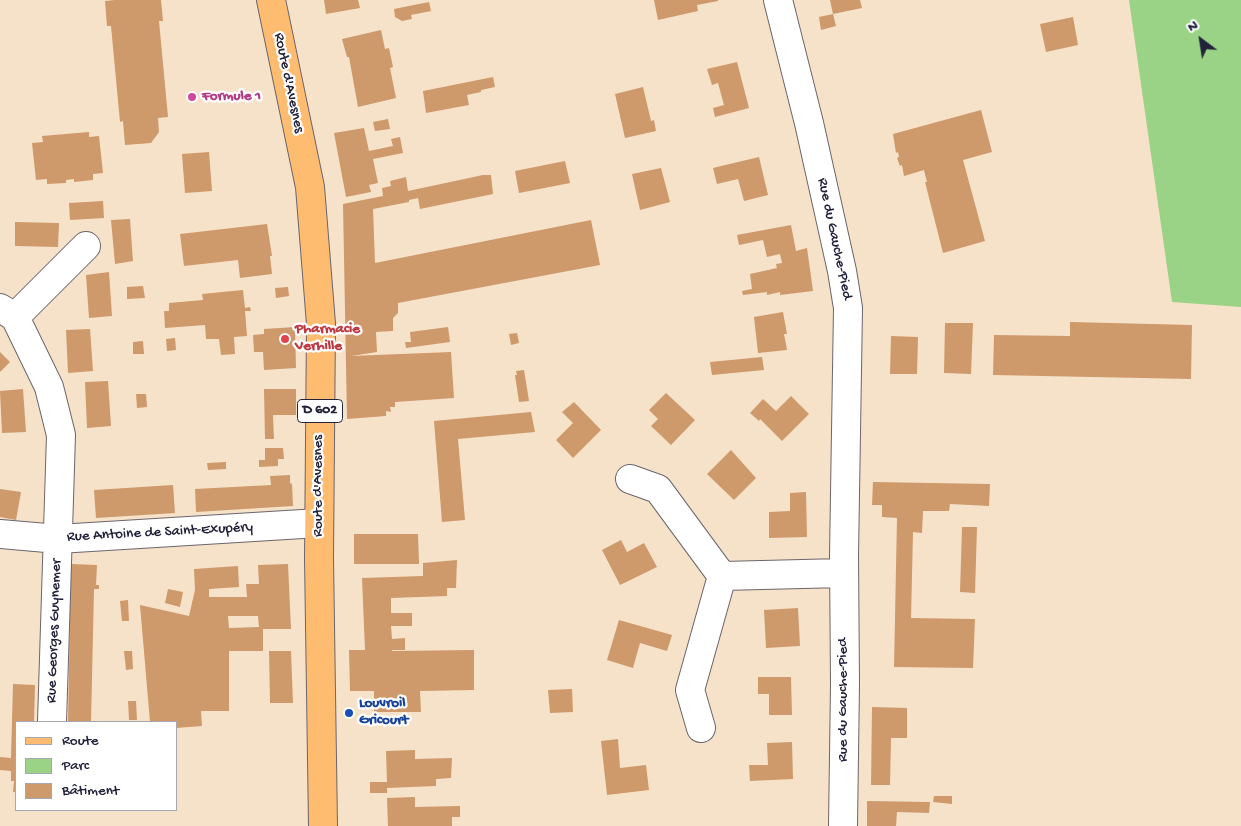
<!DOCTYPE html>
<meta charset="utf-8">
<style>
body{margin:0}
#map{position:relative;width:1241px;height:826px;overflow:hidden;background:#f6e2c9;font-family:"Gochi Hand",sans-serif}
canvas{display:block}
.legend{position:absolute;left:15px;top:721px;width:162px;height:90px;box-sizing:border-box;background:#fff;border:1px solid #a7a7b1;margin:0;padding:6px 9px;list-style:none;font-size:15px;color:#22223b}
.legend li{display:flex;align-items:center;gap:10px;height:25px}
.legend b{width:25px;border:1px solid #a7a7b1}
.north{position:absolute;left:1176px;top:15px;width:50px;height:50px;-webkit-text-stroke:4px #fff;paint-order:stroke;rotate:329deg;font-size:14px;font-weight:700;line-height:20px;text-align:center;color:#22223b}
.north::after{content:'';display:block;margin:auto;width:18px;height:22px;background:#22223b;clip-path:polygon(50% 0,100% 100%,50% 72%,0 100%)}
</style>
<div id="map">
<canvas width="1241" height="826"></canvas>
<ul class="legend">
<li><b style="height:6px;background:#fdbc70"></b>Route</li>
<li><b style="height:14px;background:#9ad386"></b>Parc</li>
<li><b style="height:14px;background:#ce996b"></b>Bâtiment</li>
</ul>
<div class="north">N</div>
</div>
<script>
const c = document.querySelector('canvas').getContext('2d');
c.lineJoin = 'round';
function paint(path, color) { c.fillStyle = color; c.fill(path, 'evenodd'); }
const toPath = rows => new Path2D(rows.map(r => 'M' + r).join(''));
function strokePath(path, color, width, dash) { c.strokeStyle = color; c.lineWidth = width; c.lineCap = dash ? 'butt' : 'round'; c.setLineDash(dash || []); c.stroke(path); }
function write(font, color, halo, rows, align = 'center') {
  c.font = font + ' "Gochi Hand",sans-serif'; c.lineWidth = 4.5; c.setLineDash([]); c.textBaseline = 'middle'; c.strokeStyle = halo; c.fillStyle = color; for (const [text, x, y, turn = 0] of rows) {
    c.save(); c.translate(x, y); c.rotate((+turn || 0) * Math.PI / 180); c.textAlign = isNaN(turn) ? turn : align; if (halo) c.strokeText(text, 0, 0); c.fillText(text, 0, 0); c.restore();
  }
}
paint(toPath([
 [1129,0,1241,0,1241,307,1172,302]
]), '#9ad386');
paint(toPath([
 [115,0,161,0,163,21,159,21,168,117,158,118,159,132,151,143,125,145,123,121,120,122,111,26,107,26,105,1],
 [324,0,358,0,360,8,326,14],
 [654,0,718,0,718,1,697,5,698,11,658,20],
 [830,0,860,0,862,8,833,14,836,26,821,30,819,17,833,14],
 [429,2,431,11,411,15,412,19,402,21,395,17,394,9],
 [1073,17,1078,45,1046,52,1040,24],
 [381,30,385,49,389,48,393,67,390,68,396,98,358,107,349,57,347,57,342,39],
 [737,62,749,108,715,117,713,108,724,105,718,83,712,85,707,69],
 [493,77,495,87,481,90,481,92,467,95,469,105,426,113,423,91],
 [643,87,651,121,654,120,656,131,625,138,615,94],
 [981,110,992,152,963,160,985,241,943,253,925,182,927,182,924,170,904,176,902,165,900,166,897,158,899,157,898,152,896,153,893,134],
 [388,119,390,129,375,131,373,122],
 [364,128,369,151,393,146,391,139,400,137,403,153,373,159,378,183,369,185,371,192,346,197,334,133],
 [89,132,89,137,99,136,103,173,93,174,93,180,74,182,74,179,66,180,66,183,47,184,47,179,36,180,32,143,43,142,42,136],
 [209,152,212,191,185,193,182,154],
 [759,157,768,195,744,201,738,179,717,184,713,168],
 [565,161,570,183,519,193,515,171],
 [661,168,670,202,640,210,632,174],
 [483,175,491,175,493,194,420,209,418,198,409,200,409,202,373,209,375,263,591,220,600,265,398,303,398,313,393,318,393,331,376,332,377,352,351,356,451,352,454,398,395,402,395,407,390,407,391,412,386,411,386,416,347,419,343,204,383,196,382,188,391,186,390,181,406,177,408,191],
 [103,201,104,218,70,220,69,203],
 [130,219,133,261,115,264,111,220],
 [15,222,59,223,58,247,15,246],
 [267,224,272,256,270,256,272,274,240,278,238,260,184,266,180,234],
 [791,225,796,251,807,248,813,291,780,295,780,292,767,295,767,292,743,295,742,291,752,289,750,274,777,268,776,264,782,263,780,254,767,257,763,240,739,245,737,235],
 [109,272,112,316,89,318,86,275],
 [143,286,145,298,127,299,127,287],
 [288,287,289,296,276,298,275,288],
 [243,290,245,308,250,307,251,311,245,311,247,336,234,337,235,354,221,355,219,339,206,339,205,325,165,328,164,311,169,311,169,303,203,300,202,294],
 [783,312,787,334,784,334,787,350,758,353,754,317],
 [1070,322,1192,325,1191,379,993,375,994,335,1070,336],
 [945,323,973,323,971,374,944,373],
 [295,327,296,368,264,370,263,352,254,352,253,335,264,334,264,329],
 [448,327,450,342,406,348,405,342,411,342,410,332],
 [90,329,93,371,68,373,66,330],
 [517,333,519,343,511,345,509,334],
 [891,336,918,337,917,374,890,374],
 [175,338,176,350,167,351,166,339],
 [143,341,144,354,133,354,133,342],
 [0,352,10,362,0,372],
 [762,357,764,370,712,375,710,362],
 [524,370,529,401,519,402,515,375,517,375,516,371],
 [108,381,111,426,87,428,85,382],
 [23,389,26,432,2,433,0,391],
 [264,389,296,389,296,415,273,415,274,439,265,439],
 [666,393,695,420,671,445,651,426,658,419,649,410],
 [136,394,146,394,147,407,137,408],
 [791,396,809,414,782,441,760,419,759,421,750,413,763,399,776,411],
 [574,402,601,430,573,458,556,440,573,423,562,412],
 [531,412,535,432,458,439,465,520,442,522,434,421],
 [265,448,283,448,284,459,278,459,278,466,259,467,259,460,265,460],
 [731,450,756,478,734,500,707,474],
 [226,462,226,469,208,470,207,463],
 [290,475,290,483,292,484,293,506,196,512,195,489,271,485,270,476],
 [873,482,990,484,989,506,950,504,949,511,923,511,922,533,913,532,911,618,975,619,973,668,894,667,897,518,882,517,882,505,872,505],
 [173,485,175,513,96,518,94,490],
 [0,489,21,492,16,520,0,517],
 [806,492,807,537,769,538,769,512,790,511,790,493],
 [962,527,977,527,975,593,960,592],
 [354,534,418,534,419,564,354,564],
 [621,540,627,552,644,543,657,567,620,585,602,550],
 [457,560,456,588,447,588,447,596,391,598,391,613,412,613,412,626,391,626,392,639,405,638,405,650,392,650,392,651,474,650,474,690,420,691,421,712,374,712,374,691,350,691,349,650,365,650,362,578,423,576,423,563],
 [71,564,97,565,96,585,99,585,99,589,94,589,91,722,68,722],
 [288,564,291,629,263,629,263,651,229,651,229,711,201,711,202,726,176,728,176,722,150,722,140,605,189,616,195,590,194,569,238,566,239,587,209,589,209,597,247,597,246,584,259,584,258,565],
 [228,616,258,616,259,627,229,628],
 [168,589,183,592,180,607,165,603],
 [128,600,129,621,122,621,120,601],
 [798,608,800,646,766,648,764,610],
 [619,620,672,635,667,651,640,643,633,668,607,660],
 [124,651,132,651,133,669,126,670],
 [269,651,291,651,293,703,270,703],
 [758,677,791,677,792,715,769,715,769,694,758,694],
 [13,684,35,685,34,722,16,722,16,792,13,792,14,781,11,781,11,771,0,770,0,757,11,758],
 [572,689,573,712,550,713,548,690],
 [128,701,136,701,137,720,129,720],
 [872,707,907,708,907,738,891,738,890,785,871,785],
 [618,739,620,768,646,765,649,790,607,795,601,741],
 [792,742,793,779,750,781,749,765,768,765,767,743],
 [415,750,415,759,452,758,451,778,436,779,436,786,387,788,387,793,370,793,370,782,387,782,386,751],
 [934,796,952,796,952,804,933,802],
 [415,797,415,807,460,806,460,817,452,817,452,826,388,826,387,798],
 [867,801,930,802,929,813,897,812,896,826,867,826]
]), '#ce996b');
const minor = toPath([
 [778,0,809,123,842,271,848,308,844,556,845,684,843,826],
 [0,308,15,317,49,387,61,435,52,722],
 [15,317,86,246],
 [630,479,658,489,722,576,690,690,701,728],
 [0,534,58,539,319,523],
 [722,576,843,573]
]);
const major = toPath([
 [271,0,310,187,321,324,319,558,323,826]
]);
strokePath(minor, '#6c656d', 30);
strokePath(major, '#6c656d', 30);
strokePath(minor, '#fff', 28);
strokePath(major, '#fdbc70', 28);
for (const [x, y, r, color] of [
 [192,97,5,"#d1479c"],
 [285,339,5,"#e0444e"],
 [349,713,5,"#1a4fb4"]
]) { const dot = new Path2D(); dot.arc(x, y, r, 0, 2 * Math.PI); c.fillStyle = color; c.fill(dot); strokePath(dot, '#fff', 2); }
for (const [x, y, w] of [
 [320,411,45]
]) { const box = new Path2D(); box.roundRect(x - w / 2, y - 11.5, w, 23, 4); c.fillStyle = '#fff'; c.fill(box); strokePath(box, '#22223b', 1); }
write('bold 14px', '#22223b', null, [
 ["D 602",320,411]
]);
write('15px', '#22223b', '#fff', [
 ["Route d'Avesnes",288,83,78],
 ["Rue du Gauche-Pied",834,239,78],
 ["Route d'Avesnes",319,486,-90],
 ["Rue Antoine de Saint-Exupéry",160,533,-3],
 ["Rue Georges Guynemer",55,631,-88],
 ["Rue du Gauche-Pied",844,700,-90]
]);
write('bold 15px', '#b23c85', '#fff', [
 ["Formule 1",202,97]
], 'left');
write('bold 15px', '#be3a42', '#fff', [
 ["Pharmacie",295,330],
 ["Verhille",295,347]
], 'left');
write('bold 15px', '#164399', '#fff', [
 ["Louvroil",359,704],
 ["Gricourt",359,721]
], 'left');
</script>
